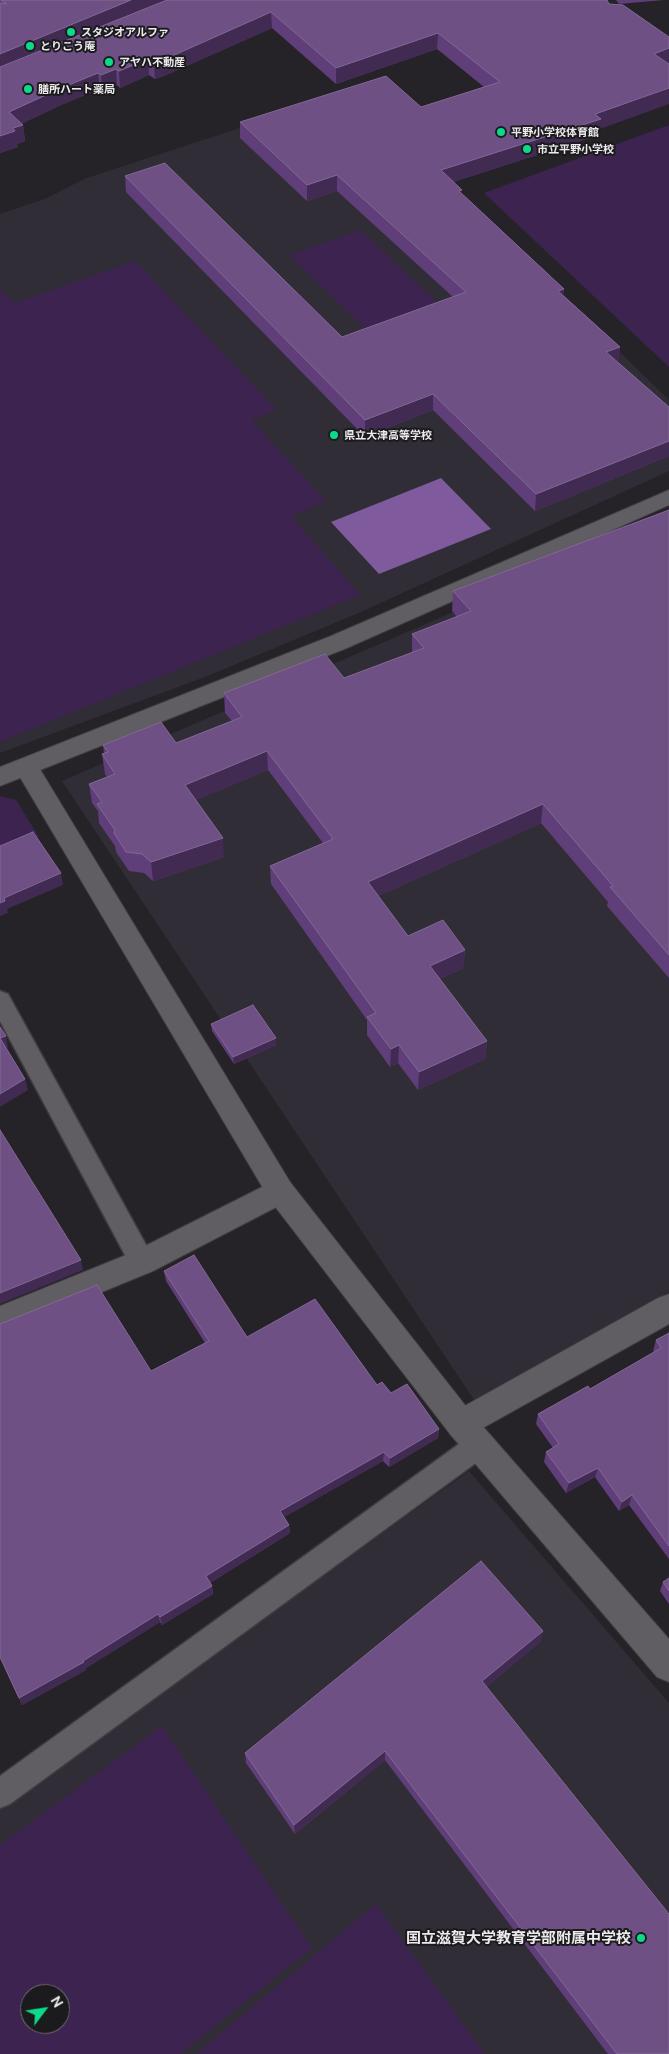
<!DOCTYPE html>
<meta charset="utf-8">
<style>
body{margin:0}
#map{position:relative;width:669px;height:2054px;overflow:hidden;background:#252327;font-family:Ubuntu,sans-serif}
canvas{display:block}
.north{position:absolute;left:20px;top:1984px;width:50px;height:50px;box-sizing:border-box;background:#1b1a1d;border:1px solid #6f6d70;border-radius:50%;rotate:59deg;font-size:14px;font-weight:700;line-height:20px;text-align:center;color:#eceaed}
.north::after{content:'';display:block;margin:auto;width:18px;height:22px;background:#0dd98a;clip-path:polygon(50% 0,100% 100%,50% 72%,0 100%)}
</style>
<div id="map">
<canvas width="669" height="2054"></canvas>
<div class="north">N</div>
</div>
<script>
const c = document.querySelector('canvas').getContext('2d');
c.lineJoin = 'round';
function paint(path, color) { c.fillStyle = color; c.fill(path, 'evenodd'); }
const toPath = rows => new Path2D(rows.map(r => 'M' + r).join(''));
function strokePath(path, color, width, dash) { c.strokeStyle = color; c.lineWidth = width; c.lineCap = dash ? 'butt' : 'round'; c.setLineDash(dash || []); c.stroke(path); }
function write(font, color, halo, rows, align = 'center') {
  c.font = font + ' Ubuntu,"Noto Sans JP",sans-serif'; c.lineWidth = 4; c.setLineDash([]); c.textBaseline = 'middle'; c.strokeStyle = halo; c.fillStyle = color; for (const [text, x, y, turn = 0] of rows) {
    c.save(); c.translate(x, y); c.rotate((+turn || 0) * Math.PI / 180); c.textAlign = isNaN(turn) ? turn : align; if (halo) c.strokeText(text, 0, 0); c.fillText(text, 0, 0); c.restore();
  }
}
paint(toPath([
 [264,120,486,222,669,400,669,471,361,612,205,677,0,753,0,214,47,198,84,179],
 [669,519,669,1292,474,1400,62,781],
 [469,1471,669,1703,669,2054,0,2054,0,1809],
 [30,1994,60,1994,60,2024,30,2024]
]), '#312d36');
paint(toPath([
 [669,125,669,367,484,193],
 [360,230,447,312,375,338,289,255],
 [135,261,277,410,251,420,326,501,291,516,360,595,0,742,0,289,14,303],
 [0,796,16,800,39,837,0,851],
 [162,1726,312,1948,180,2054,0,2054,0,1845],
 [30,1994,60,1994,60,2024,30,2024],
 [376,1904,485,2054,196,2054]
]), '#3c2350');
paint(toPath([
 [441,478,491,529,379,574,331,522]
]), '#7f5b9d');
const lane = toPath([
 [0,991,8,994,151,1254,154,1262,151,1270,142,1273,133,1270,0,1021,0,991],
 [479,1433,488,1436,492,1445,488,1454,10,1804,0,1808,0,1776,470,1436,479,1433]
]);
const street = toPath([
 [669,490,669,505,347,648,0,786,0,767,331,636,669,490],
 [280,1178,290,1182,295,1191,290,1200,153,1271,0,1334,0,1306,131,1253,280,1178],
 [669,1294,669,1324,472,1434,461,1439,450,1434,445,1424,450,1414,658,1298,669,1294]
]);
const secondary = toPath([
 [26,758,35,761,290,1182,472,1414,669,1639,669,1682,657,1677,450,1434,270,1200,14,767,17,761,26,758]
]);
strokePath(lane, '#3f3d41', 3);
strokePath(street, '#3f3d41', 2);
strokePath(secondary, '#3f3d41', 2);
paint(lane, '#605e62');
paint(street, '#605e62');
paint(secondary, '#605e62');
paint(toPath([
 [0,0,607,0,609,4,669,37,669,63,600,129,599,135,453,182,462,194,564,289,563,295,620,347,618,362,669,407,669,456,535,511,433,410,365,437,126,192,125,176,342,337,453,297,337,191,307,201,240,138,240,122,421,107,484,87,437,49,336,84,272,28,164,76,155,79,149,75,120,88,117,85,103,91,100,89,61,105,21,124,23,125,25,141,17,144,18,147,0,153],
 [616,0,664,0,619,4],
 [669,510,669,978,607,906,608,902,541,823,378,896,408,936,465,950,463,968,440,979,487,1041,485,1059,418,1090,398,1063,390,1067,367,1035,367,1020,271,884,270,866,323,843,268,770,196,800,224,857,153,881,144,873,129,871,116,852,115,846,99,823,98,811,92,803,89,784,107,777,105,774,102,754,104,754,103,745,176,743,232,721,225,713,224,693,344,678,412,652,412,634,457,617,452,611,453,591],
 [211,1024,276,1045,234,1064,212,1031],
 [164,1271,247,1337,377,1385,391,1393,439,1429,438,1438,389,1467,383,1461,284,1517,289,1525,290,1533,210,1583,212,1586,213,1594,162,1625,160,1622,86,1668,86,1670,22,1705,0,1657,151,1371,205,1343,166,1281],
 [669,1333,669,1559,629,1505,619,1511,595,1477,566,1493,544,1462,546,1452,553,1448,536,1424,538,1414,590,1389,654,1352,653,1351,656,1340],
 [669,1578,669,1604,660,1591,663,1582],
 [543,1631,540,1642,486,1687,669,2054,608,2054,385,1760,295,1834,246,1763,245,1753]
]), '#5f3e79');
paint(toPath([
 [131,0,171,0,0,71,0,54],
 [271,12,272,28,164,76,155,79,154,63],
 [438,33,437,49,336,84,336,68],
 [669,48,669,63,652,70,654,54],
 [148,59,149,75,120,88,119,71],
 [116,69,117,85,103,91,101,75],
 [98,73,100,89,61,105,11,129,9,112,59,89],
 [669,88,669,104,600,129,599,135,440,186,441,170],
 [23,125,25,141,17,144,18,147,0,153,0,136,13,128],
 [337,175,337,191,307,201,307,185],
 [564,289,562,306,558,291],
 [620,347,618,364,606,352],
 [433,394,433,410,365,437,365,420],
 [669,441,669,456,535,511,536,494],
 [267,751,268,770,187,804,185,785],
 [543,804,541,823,367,901,368,882],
 [223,838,224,857,153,881,151,862],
 [61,873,63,885,7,909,8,913,0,916,0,903,4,898],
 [465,950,463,968,429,984,430,966],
 [6,1036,8,1047,3,1050,0,1038],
 [276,1038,276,1045,234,1064,233,1057],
 [487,1041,485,1059,418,1090,419,1072],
 [399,1045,398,1063,390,1067,391,1049],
 [25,1079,28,1090,0,1107,0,1094],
 [81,1260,83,1270,0,1304,0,1293],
 [439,1429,438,1438,389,1467,390,1458],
 [384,1452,383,1461,281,1519,280,1511],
 [598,1468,595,1477,566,1493,569,1483],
 [632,1495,629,1505,619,1511,622,1502],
 [289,1525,290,1533,207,1585,206,1576],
 [212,1586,213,1594,162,1625,160,1617],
 [158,1614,160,1622,86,1668,86,1670,22,1705,19,1698,83,1661],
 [543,1631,540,1642,480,1692,482,1681],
 [385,1751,385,1760,295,1834,294,1825]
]), '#412b53');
const building = toPath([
 [1,0,131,0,0,54,0,3,7,4,1,0],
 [167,0,607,0,609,4,623,5,669,37,669,48,654,54,669,64,669,88,595,114,601,119,441,170,462,190,459,191,564,289,558,291,620,347,606,352,669,407,669,441,536,494,433,394,365,420,125,176,165,163,342,337,466,292,337,175,307,185,240,122,386,76,421,107,500,82,438,33,336,68,271,12,163,60,154,63,148,59,119,71,116,69,101,75,98,73,59,89,9,112,23,125,13,128,15,131,0,136,0,67,167,0],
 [669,510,669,955,610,887,613,886,543,804,368,882,408,936,443,920,465,950,430,966,487,1041,419,1072,399,1045,391,1049,367,1017,376,1013,270,866,333,839,267,751,185,785,223,838,151,862,142,854,126,852,114,833,115,830,97,804,102,802,89,784,115,774,102,754,108,752,103,745,161,722,176,743,242,717,224,693,325,654,344,678,424,648,412,634,471,611,453,591,669,510],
 [33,832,61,873,4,898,5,901,0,903,0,846,33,832],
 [253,1005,276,1038,233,1057,211,1024,253,1005],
 [0,1027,6,1036,0,1038,25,1079,0,1094,0,1027],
 [0,1130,81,1260,0,1293,0,1130],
 [194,1255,247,1337,315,1299,377,1385,382,1382,391,1393,407,1384,439,1429,390,1458,384,1452,280,1511,289,1525,206,1576,212,1586,160,1617,158,1614,83,1661,84,1662,19,1698,0,1657,0,1324,97,1285,151,1371,209,1341,164,1271,194,1255],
 [669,1333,669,1546,632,1495,622,1502,598,1468,569,1483,546,1452,559,1444,538,1414,588,1386,590,1389,661,1348,656,1340,669,1333],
 [481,1561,543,1631,482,1681,669,1914,669,2054,617,2054,385,1751,294,1825,245,1753,481,1561],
 [669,1578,669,1591,663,1582,669,1578]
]);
paint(building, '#6e5085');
strokePath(building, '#826896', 1);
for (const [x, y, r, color] of [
 [71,32,5,"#0dd98a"],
 [30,46,5,"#0dd98a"],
 [109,62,5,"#0dd98a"],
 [28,89,5,"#0dd98a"],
 [501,132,5,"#0dd98a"],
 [527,149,5,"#0dd98a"],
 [334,435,5,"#0dd98a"],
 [641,1938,5,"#0dd98a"]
]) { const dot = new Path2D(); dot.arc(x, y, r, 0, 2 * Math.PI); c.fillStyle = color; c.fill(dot); strokePath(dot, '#1b1a1d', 2); }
write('bold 11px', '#eceaed', '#1b1a1d', [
 ["スタジオアルファ",81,32],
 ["とりこう庵",40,46],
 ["アヤハ不動産",119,62],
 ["膳所ハート薬局",38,89],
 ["平野小学校体育館",511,132],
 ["市立平野小学校",537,149],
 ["県立大津高等学校",344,435]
], 'left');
write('bold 15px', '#eceaed', '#1b1a1d', [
 ["国立滋賀大学教育学部附属中学校",631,1938]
], 'right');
</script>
